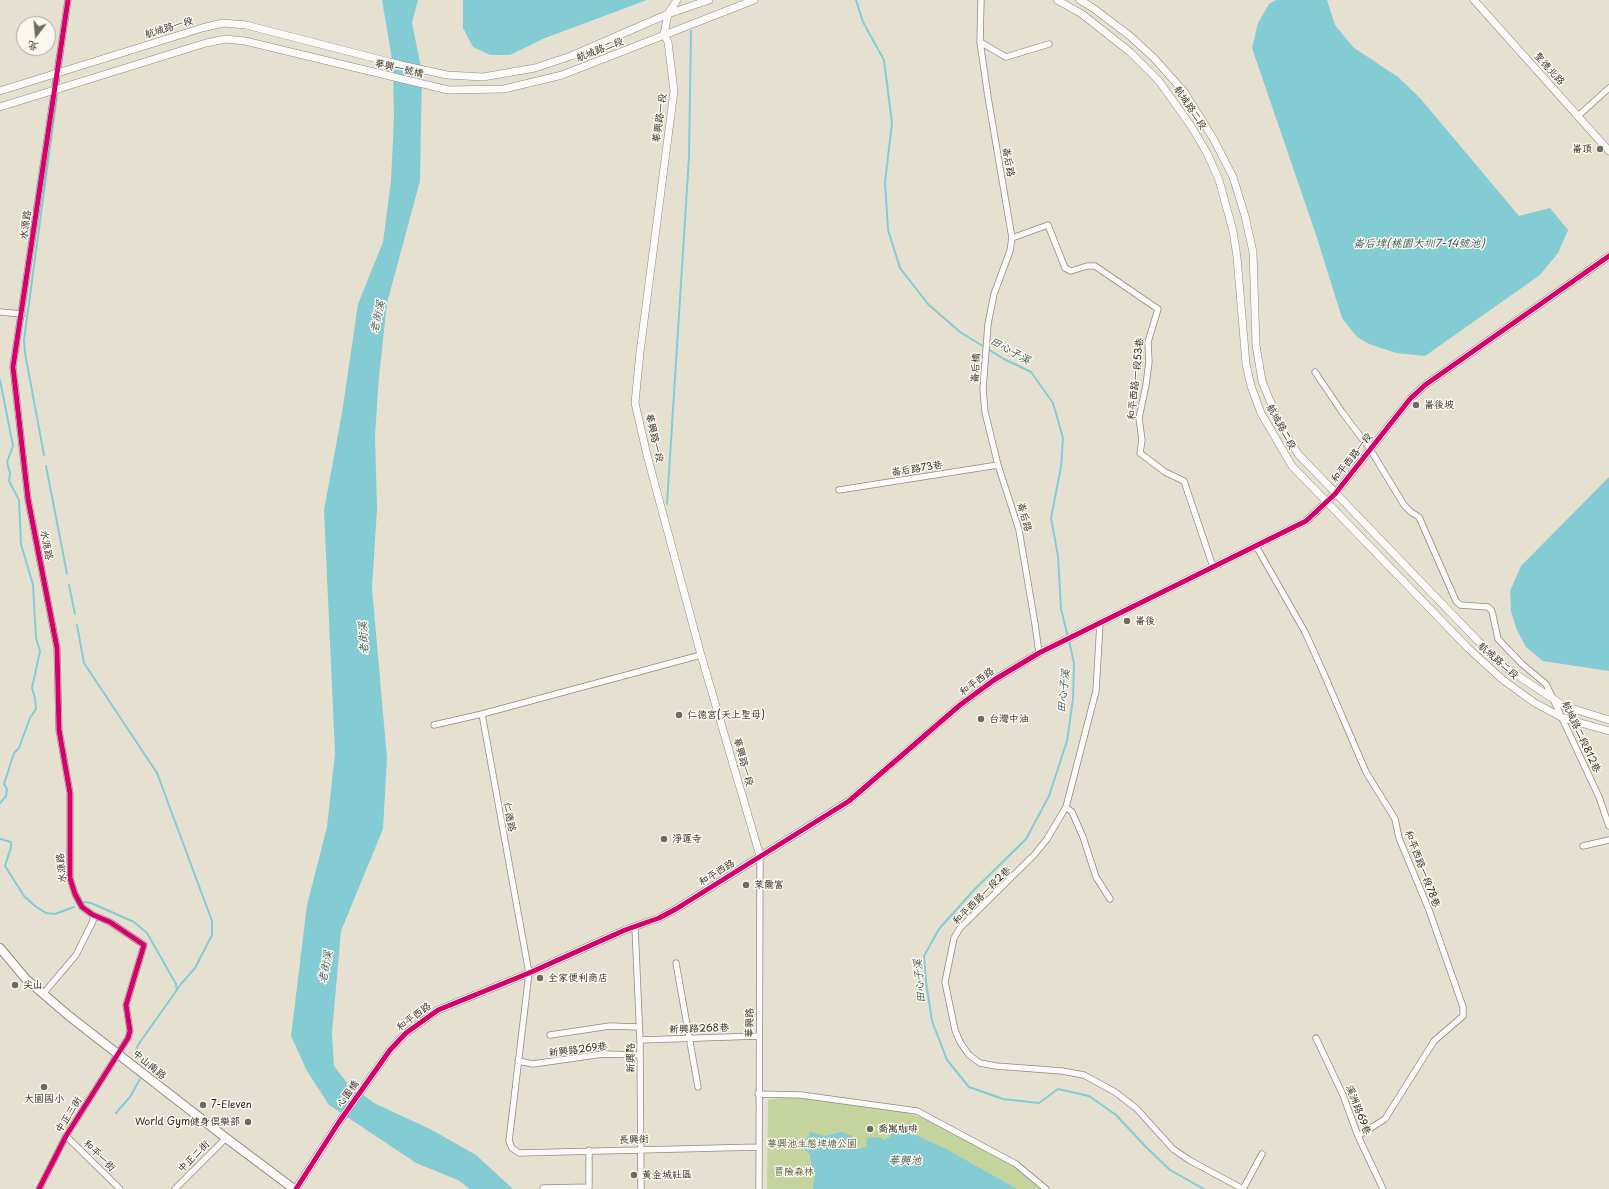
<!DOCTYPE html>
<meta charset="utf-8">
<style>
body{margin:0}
#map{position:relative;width:1609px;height:1189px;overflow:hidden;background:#e6e0d0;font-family:"Playpen Sans","LXGW WenKai TC",sans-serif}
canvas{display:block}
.north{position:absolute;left:16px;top:16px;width:40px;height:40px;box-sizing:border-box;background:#fbf7ec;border:1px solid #a8a59f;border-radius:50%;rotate:196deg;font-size:11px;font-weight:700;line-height:16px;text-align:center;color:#2b2b2b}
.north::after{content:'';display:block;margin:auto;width:14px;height:18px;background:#6c6a65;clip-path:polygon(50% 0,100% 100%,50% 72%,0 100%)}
</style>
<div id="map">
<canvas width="1609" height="1189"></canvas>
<div class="north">北</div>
</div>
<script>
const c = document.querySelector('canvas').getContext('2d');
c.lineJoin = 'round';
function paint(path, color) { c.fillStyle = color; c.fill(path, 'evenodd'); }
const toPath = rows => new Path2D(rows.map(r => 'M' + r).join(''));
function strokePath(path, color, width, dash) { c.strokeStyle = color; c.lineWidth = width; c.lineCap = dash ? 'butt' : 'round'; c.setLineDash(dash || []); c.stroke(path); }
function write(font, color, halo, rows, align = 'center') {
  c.font = font + ' "Playpen Sans","LXGW WenKai TC",sans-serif'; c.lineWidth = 3; c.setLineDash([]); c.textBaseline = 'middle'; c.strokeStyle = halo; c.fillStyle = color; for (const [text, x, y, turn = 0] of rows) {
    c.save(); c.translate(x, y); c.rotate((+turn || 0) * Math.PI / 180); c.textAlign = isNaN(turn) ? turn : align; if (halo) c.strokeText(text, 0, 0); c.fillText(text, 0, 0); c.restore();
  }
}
paint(toPath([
 [780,1098,805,1098,854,1104,904,1112,924,1118,1013,1164,1042,1189,767,1189,768,1100]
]), '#c4d49c');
paint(toPath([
 [382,0,418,0,412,23,422,72,420,181,387,303,379,377,375,435,377,509,372,588,387,758,383,829,341,931,332,1033,334,1066,347,1083,374,1103,432,1130,476,1155,513,1189,470,1189,458,1180,416,1163,329,1105,307,1071,291,1036,307,905,327,827,335,753,324,510,342,413,358,304,383,242,391,181,394,118,393,65],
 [463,0,647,0,545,38,510,55,490,55,473,47,463,28],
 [1276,0,1327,0,1335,25,1353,47,1398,77,1420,98,1519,216,1550,208,1568,230,1558,253,1540,275,1425,356,1396,353,1369,344,1357,337,1342,318,1316,235,1252,48,1258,23,1269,4],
 [1609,477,1609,671,1543,661,1526,647,1516,628,1511,611,1510,591,1521,566],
 [887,1128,889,1128,918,1136,946,1149,1017,1189,813,1189,815,1174,812,1169,810,1155,803,1147,804,1140,808,1138,810,1132,824,1136,842,1132,852,1136,858,1149,866,1147,867,1138,880,1137,884,1140,890,1137]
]), '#83ccd4');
strokePath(toPath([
 [856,0,863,22,884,60,892,123,885,182,888,230,900,268,928,304,960,332,1004,359,1031,372,1053,403,1063,438,1061,467,1051,518,1058,556,1061,609,1068,637],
 [61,66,63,51],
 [59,82,59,79],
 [0,380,13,446,7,462,10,473,9,481,19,500,21,544,33,585,36,638,40,651,32,688,35,698,36,709,30,718,19,748,14,753,4,784,7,789,6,796,0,803],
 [44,455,25,353,24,340,57,95],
 [46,466,67,574],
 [667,504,689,157,691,31],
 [69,585,75,614],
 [77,625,84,663,157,773,212,921,212,935,195,968,181,984,138,1045,135,1053,150,1064,147,1068],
 [1069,641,1074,663,1073,699,1067,741,1049,796,1026,839,974,890,939,929,924,956,926,982,932,1021,947,1060,969,1087,1003,1099,1039,1103,1058,1089,1089,1096,1116,1115,1145,1146,1170,1170,1204,1189],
 [0,839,11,842,11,847,5,866,24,896,35,906,46,913,55,914,74,907],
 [84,902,91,903,134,922,147,933,176,984,177,990],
 [116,1113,130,1097,140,1079]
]), '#83ccd4', 2);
const minor = toPath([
 [981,0,980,42,988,97,1012,238,1010,251,994,294,988,324,983,389,985,412,998,465,1019,530,1035,624,1039,653],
 [980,42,1006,57,1049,44],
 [1578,116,1609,88],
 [1012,238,1048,225,1065,268,1071,271,1087,266,1095,266,1158,309,1148,342,1149,362,1146,385,1139,418,1142,440,1140,453,1165,472,1184,481,1213,567],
 [0,312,22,314],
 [1315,372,1342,412,1370,449,1404,505,1411,512,1419,517,1456,601,1460,605,1488,607,1492,611,1498,639,1522,664,1546,684,1599,797,1609,826],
 [839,490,998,465],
 [1256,546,1305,632,1324,674,1366,772,1395,819,1399,838,1429,910,1463,1007,1463,1016,1434,1041,1385,1119,1358,1136],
 [1100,623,1096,691,1066,807,1047,839,1034,855,960,928,954,938,945,982,955,1030,960,1042,969,1055,980,1063,996,1066,1062,1071,1084,1075,1115,1092,1137,1109,1173,1149,1189,1160,1243,1189,1262,1154],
 [701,655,482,714,529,973,509,1141,512,1148,519,1153,759,1147],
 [434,725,482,714],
 [1066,807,1072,812,1083,837,1096,877,1110,899],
 [1583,846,1609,840],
 [635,927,640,1040,641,1189],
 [676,963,698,1087],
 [43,994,76,955,93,921,93,915],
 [550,1035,610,1026,639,1027],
 [1316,1038,1343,1095,1358,1136,1383,1189],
 [640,1040,759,1036],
 [518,1061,533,1064,603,1054,640,1055],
 [758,1094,801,1095,917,1111,1016,1164,1046,1189],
 [66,1136,120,1189],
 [543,1188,589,1187,589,1150],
 [39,1189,66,1136,128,1038,130,1031,126,1005,144,945,110,922,93,915,82,907,75,894,70,878,70,793,59,730,57,648,28,499,13,367,68,0],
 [175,1189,226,1138],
 [759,1189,760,856]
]);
const tertiary = toPath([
 [677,0,668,14,664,34,668,42,674,91,640,352,635,403,647,455,701,655,760,856],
 [1057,0,1082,14,1130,52,1159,81,1191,126,1207,153,1219,180,1233,231,1237,257,1246,364,1251,386,1261,413,1292,466,1468,648,1503,680,1535,703,1563,718,1609,731],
 [1080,0,1093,8,1130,36,1154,58,1185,93,1213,138,1233,177,1245,216,1253,252,1256,345,1262,381,1279,423,1298,454,1478,641,1509,670,1564,706,1609,720],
 [1474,0,1609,151],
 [0,91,202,28,223,23,246,25,401,65,447,75,483,77,535,68,571,56,668,14,709,0],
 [0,107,206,43,226,39,245,41,448,90,504,89,562,75,754,0],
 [296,1189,339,1122,390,1050,406,1033,438,1010,529,973,625,930,659,918,676,909,849,801,960,705,994,680,1039,653,1306,521,1335,494,1410,399,1425,385,1609,256]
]);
const secondary = toPath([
 [0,948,26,979,69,1016,226,1138,294,1189]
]);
strokePath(minor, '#8f8b83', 7);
strokePath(tertiary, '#8f8b83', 8);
strokePath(secondary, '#8f8b83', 10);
strokePath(minor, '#fbfaf8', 5.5);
strokePath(tertiary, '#fbfaf8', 7);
strokePath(secondary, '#fbfaf8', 8);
strokePath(toPath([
 [39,1189,66,1136,128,1038,130,1031,126,1005,144,945,110,922,93,915,82,907,75,894,70,878,70,793,59,730,57,648,28,499,13,367,68,0],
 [296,1189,339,1122,390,1050,406,1033,438,1010,529,973,625,930,659,918,676,909,849,801,960,705,994,680,1039,653,1306,521,1335,494,1410,399,1425,385,1609,256]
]), '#d6006c', 5);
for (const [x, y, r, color] of [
 [1600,149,4,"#6c6a65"],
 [1416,405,4,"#6c6a65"],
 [1127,621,4,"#6c6a65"],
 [679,715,4,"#6c6a65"],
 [981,719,4,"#6c6a65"],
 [664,839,4,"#6c6a65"],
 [746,885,4,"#6c6a65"],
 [540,978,4,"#6c6a65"],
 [15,985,4,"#6c6a65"],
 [44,1087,4,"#6c6a65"],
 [203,1105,4,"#6c6a65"],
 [248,1122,4,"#6c6a65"],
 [870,1129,4,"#6c6a65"],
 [634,1175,4,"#6c6a65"]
]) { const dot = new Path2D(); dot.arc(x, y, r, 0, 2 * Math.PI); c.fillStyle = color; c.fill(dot); strokePath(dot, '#fbf7ec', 1.5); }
write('10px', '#2b2b2b', '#fbf7ec', [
 ["航城路一段",169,28,-17],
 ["航城路二段",600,50,-21],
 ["華興一號橋",399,69,13],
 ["聖德北路",1549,69,48],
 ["航城路二段",1190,108,56],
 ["華興路一段",660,118,-82],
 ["崙后路",1008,162,80],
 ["水源路",26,225,-82],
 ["崙后橋",976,368,-86],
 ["和平西路一段53巷",1136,379,-84],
 ["航城路二段",1281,427,61],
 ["華興路一段",654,438,77],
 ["和平西路一段",1352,458,-52],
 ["崙后路73巷",917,469,-9],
 ["崙后路",1024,517,75],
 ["水源路",46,545,79],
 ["航城路二段",1498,661,41],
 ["和平西路",977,682,-36],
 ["航城路二段812巷",1581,737,65],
 ["華興路一段",743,762,74],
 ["仁德路",509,817,79],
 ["水源路",62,868,-96],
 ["和平西路一段78巷",1422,869,69],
 ["和平西路",717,873,-32],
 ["和平西路一段2巷",982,896,-45],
 ["和平西路",414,1017,-37],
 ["華興路",750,1023,-89],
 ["新興路268巷",699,1029,-2],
 ["新興路269巷",578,1050,-7],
 ["新興路",631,1058,-90],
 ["中山南路",149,1065,40],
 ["心園橋",348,1094,-54],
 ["溪洲路69巷",1358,1110,69],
 ["中正三街",69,1115,-58],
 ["長興街",634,1140,-2],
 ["和平一街",99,1156,44],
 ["中正二街",194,1157,-45]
]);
write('10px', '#2b2b2b', '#fbf7ec', [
 ["崙頂",1592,149,"right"],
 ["崙後坡",1424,405],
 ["崙後",1135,621],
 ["仁德宮(天上聖母)",687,715],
 ["台灣中油",989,719],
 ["淨蓮寺",672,839],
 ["萊爾富",754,885],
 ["全家便利商店",548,978],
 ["尖山",23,985],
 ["大園國小",44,1099,"center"],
 ["7-Eleven",211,1105],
 ["World Gym健身俱樂部",240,1122,"right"],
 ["喬寓咖啡",878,1129],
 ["黃金城社區",642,1175]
], 'left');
write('10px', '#515b40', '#fbf7ec', [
 ["華興池生態埤塘公園",812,1144],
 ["冒險森林",794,1172]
]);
write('italic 11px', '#39595e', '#fbf7ec', [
 ["崙后埤(桃園大圳7-14號池)",1419,244],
 ["老街溪",378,317,-77],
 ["田心子溪",1010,351,29],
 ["老街溪",364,638,-93],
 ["田心子溪",1064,691,-84],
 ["老街溪",326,967,-79],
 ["田心子溪",920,981,-95],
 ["華興池",905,1161]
]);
</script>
